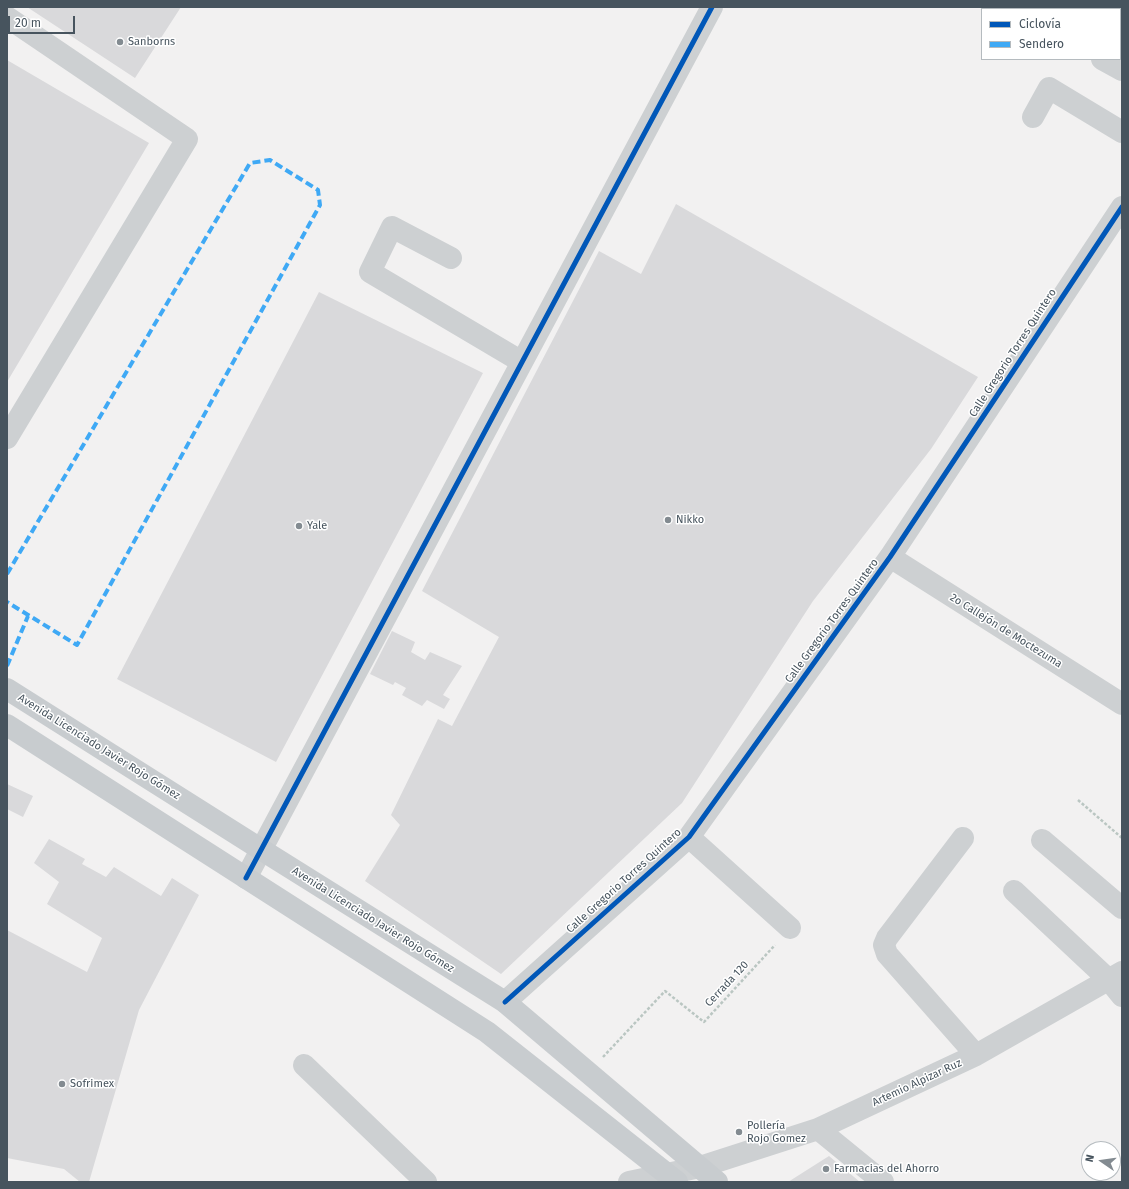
<!DOCTYPE html>
<meta charset="utf-8">
<style>
body{margin:0}
#map{position:relative;width:1129px;height:1189px;overflow:hidden;background:#f2f1f1;font-family:"Fira Sans",sans-serif}
canvas{display:block}
.frame{position:absolute;inset:0;border:8px solid #47545e;pointer-events:none}
.legend{position:absolute;left:981px;top:8px;width:140px;height:52px;box-sizing:border-box;background:#fff;border:1px solid #b5bbbf;margin:0;padding:5px 7px;list-style:none;font-size:12px;color:#47545e}
.legend li{display:flex;align-items:center;gap:8px;height:20px}
.legend b{width:20px;border:1px solid #b5bbbf}
.north{position:absolute;left:1081px;top:1141px;width:40px;height:40px;box-sizing:border-box;background:#fff;border:1px solid #b5bbbf;border-radius:50%;rotate:283deg;font-size:11px;font-weight:700;line-height:16px;text-align:center;color:#47545e}
.north::after{content:'';display:block;margin:auto;width:14px;height:18px;background:#838b91;clip-path:polygon(50% 0,100% 100%,50% 72%,0 100%)}
.scale{position:absolute;left:8px;top:16px;width:67px;height:18px;box-sizing:border-box;border:2px solid #47545e;border-top:0;padding-left:5px;font-size:12px;line-height:14px;white-space:nowrap;color:#47545e;-webkit-text-stroke:3px #fff;paint-order:stroke}
</style>
<div id="map">
<canvas width="1129" height="1189"></canvas>
<div class="frame"></div>
<ul class="legend">
<li><b style="height:5px;background:#0057b8"></b>Ciclovía</li>
<li><b style="height:5px;background:#3fa9f5"></b>Sendero</li>
</ul>
<div class="north">N</div>
<div class="scale">20 m</div>
</div>
<script>
const c = document.querySelector('canvas').getContext('2d');
c.lineJoin = 'round';
function paint(path, color) { c.fillStyle = color; c.fill(path, 'evenodd'); }
const toPath = rows => new Path2D(rows.map(r => 'M' + r).join(''));
function strokePath(path, color, width, dash) { c.strokeStyle = color; c.lineWidth = width; c.lineCap = dash ? 'butt' : 'round'; c.setLineDash(dash || []); c.stroke(path); }
function write(font, color, halo, rows, align = 'center') {
  c.font = font + ' "Fira Sans",sans-serif'; c.lineWidth = 3; c.setLineDash([]); c.textBaseline = 'middle'; c.strokeStyle = halo; c.fillStyle = color; for (const [text, x, y, turn = 0] of rows) {
    c.save(); c.translate(x, y); c.rotate((+turn || 0) * Math.PI / 180); c.textAlign = isNaN(turn) ? turn : align; if (halo) c.strokeText(text, 0, 0); c.fillText(text, 0, 0); c.restore();
  }
}
paint(toPath([
 [27,7,181,7,135,78],
 [7,60,149,143,7,382],
 [676,204,978,377,931,449,813,601,682,803,501,974,365,881,400,825,391,815,438,719,452,726,499,637,422,591,599,251,641,274],
 [319,292,483,373,276,762,117,679],
 [392,631,415,642,411,652,425,660,430,652,462,666,443,695,450,699,444,709,427,700,422,706,402,695,406,688,395,682,393,685,370,674],
 [7,784,33,796,23,817,7,809],
 [49,839,85,859,82,864,106,877,114,867,161,896,172,878,199,895,139,1010,89,1182,80,1182,64,1169,7,1158,7,930,87,972,102,938,47,904,59,882,34,863],
 [829,1156,860,1182,788,1182]
]), '#d9d9db');
strokePath(toPath([
 [1078,800,1122,838],
 [603,1057,665,991,704,1022,775,945]
]), '#bac6c2', 2.5, [3, 2]);
strokePath(toPath([
 [7,17,187,139,7,438],
 [1102,59,1122,70],
 [1033,117,1049,88,1122,132],
 [451,258,392,227,370,272,522,362],
 [890,557,1122,704],
 [689,837,790,928],
 [963,838,887,938,884,945,887,954,976,1055],
 [1042,840,1122,908],
 [246,878,712,7],
 [1014,891,1109,980,1122,996],
 [505,1002,689,837,890,557,1122,207],
 [304,1065,426,1182],
 [818,1129,883,1182],
 [629,1182,700,1167,818,1129,976,1055,1122,972]
]), '#cdd0d2', 22);
strokePath(toPath([
 [7,689,262,850,505,1002,717,1182],
 [7,725,487,1032,677,1182]
]), '#c8cccf', 22);
strokePath(toPath([
 [7,574,250,163,270,160,318,190,320,205,77,645,7,602],
 [7,666,28,616]
]), '#3fa9f5', 4, [8, 4]);
strokePath(toPath([
 [246,878,712,7],
 [505,1002,689,837,890,557,1122,207]
]), '#0057b8', 5);
for (const [x, y, r, color] of [
 [120,42,4,"#838b91"],
 [668,520,4,"#838b91"],
 [299,526,4,"#838b91"],
 [62,1084,4,"#838b91"],
 [739,1132,4,"#838b91"],
 [826,1169,4,"#838b91"]
]) { const dot = new Path2D(); dot.arc(x, y, r, 0, 2 * Math.PI); c.fillStyle = color; c.fill(dot); strokePath(dot, '#fff', 1.5); }
write('11px', '#47545e', '#fff', [
 ["Sanborns",128,42],
 ["Nikko",676,520],
 ["Yale",307,526],
 ["Sofrimex",70,1084],
 ["Pollería",747,1126],
 ["Rojo Gomez",747,1139],
 ["Farmacias del Ahorro",834,1169]
], 'left');
write('11px', '#47545e', '#fff', [
 ["Calle Gregorio Torres Quintero",1013,353,-57],
 ["Calle Gregorio Torres Quintero",832,621,-54],
 ["2o Callejón de Moctezuma",1006,631,32],
 ["Avenida Licenciado Javier Rojo Gómez",99,747,32],
 ["Calle Gregorio Torres Quintero",624,881,-42],
 ["Avenida Licenciado Javier Rojo Gómez",373,920,32],
 ["Cerrada 120",727,984,-47],
 ["Artemio Alpizar Ruz",917,1083,-25]
]);
</script>
